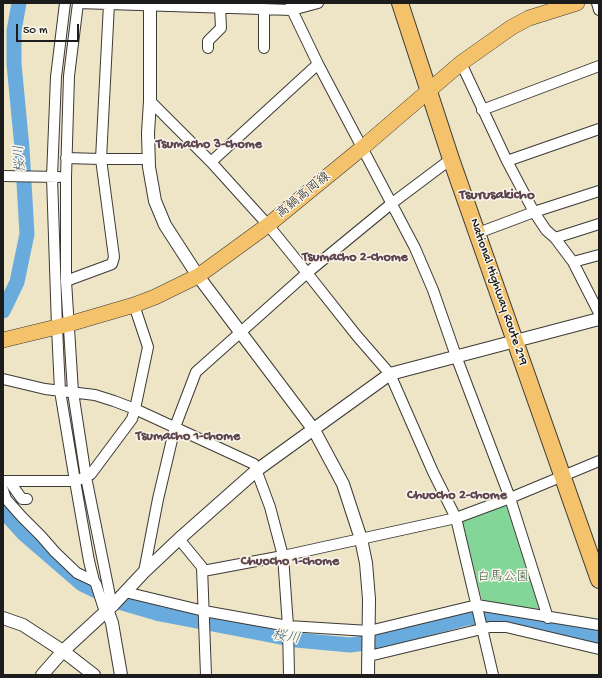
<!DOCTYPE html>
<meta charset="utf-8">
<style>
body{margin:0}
#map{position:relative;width:602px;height:678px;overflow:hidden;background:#eee5c6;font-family:"Gochi Hand",sans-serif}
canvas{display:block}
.frame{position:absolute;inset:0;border:4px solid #1c1c1c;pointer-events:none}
.scale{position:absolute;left:16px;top:24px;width:63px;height:18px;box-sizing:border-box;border:2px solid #1c1c1c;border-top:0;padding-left:5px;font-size:12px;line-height:14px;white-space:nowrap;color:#1c1c1c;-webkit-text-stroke:3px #fbf7ec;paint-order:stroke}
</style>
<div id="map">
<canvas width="602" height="678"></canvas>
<div class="frame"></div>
<div class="scale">50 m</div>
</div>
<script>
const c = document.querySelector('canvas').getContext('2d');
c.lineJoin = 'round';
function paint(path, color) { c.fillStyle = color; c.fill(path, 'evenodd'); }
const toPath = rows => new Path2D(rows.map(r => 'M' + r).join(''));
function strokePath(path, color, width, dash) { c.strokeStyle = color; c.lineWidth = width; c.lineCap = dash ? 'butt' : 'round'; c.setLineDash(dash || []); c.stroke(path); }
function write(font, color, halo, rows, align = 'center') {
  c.font = font + ' "Gochi Hand","Klee One",sans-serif'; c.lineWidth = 3; c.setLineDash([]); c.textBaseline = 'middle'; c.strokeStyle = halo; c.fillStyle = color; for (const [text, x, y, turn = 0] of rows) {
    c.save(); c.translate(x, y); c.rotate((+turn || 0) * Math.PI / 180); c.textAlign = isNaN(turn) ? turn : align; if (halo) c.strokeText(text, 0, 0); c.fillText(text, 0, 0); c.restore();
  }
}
paint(toPath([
 [506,505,539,609,483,604,462,522]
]), '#83d698');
strokePath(toPath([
 [3,311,17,282,27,234,22,148,14,64,14,31,19,3],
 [3,511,23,533,82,584,119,602,160,614,296,640,350,645,380,641,467,618,504,616,548,624,599,639]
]), '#6aabde', 15);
const minor = toPath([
 [65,3,56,77,52,177,57,327,60,391,75,481,89,561,94,581],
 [78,3,69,76,66,177,66,281,73,392,86,477,112,606],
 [78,3,292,10,318,3],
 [291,3,292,10,318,64,415,248,433,290,456,356,510,498,548,618],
 [597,3,599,10],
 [208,48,208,41,221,28,220,7],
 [264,48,264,9],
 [461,63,507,161,534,212,546,230,555,238,573,262,599,313],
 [150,101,211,162,268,225,307,273,357,336,390,374,433,472,456,518,493,675],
 [482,110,599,66],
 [66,158,101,159,109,4],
 [507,161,599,129],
 [211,162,318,64],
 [3,176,59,177],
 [478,233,534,212,599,191],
 [555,238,599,224],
 [573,262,599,255],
 [66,281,112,264,114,257,101,159,149,159],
 [3,379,45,389,95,395,114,401,135,409,254,464,270,507,283,556,288,626,289,675],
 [3,481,75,481,86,477,91,474,132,419,135,409,148,347,134,305],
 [9,481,22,499,27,499],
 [3,490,6,499,22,517,41,536,55,552,77,573,94,581,96,584,103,606,107,609],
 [179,539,202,567,206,675],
 [203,571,283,556,456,518,510,498,599,461],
 [144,572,158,499,175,427,196,372,307,273,391,204,451,159],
 [125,592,204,611,288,626,369,631,477,605,599,625],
 [369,656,490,627,506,627,599,649]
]);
const tertiary = toPath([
 [150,3,150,101,148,133,149,167,155,201,165,225,198,276,314,430,343,484,361,539,366,563,369,599,368,675],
 [107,609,112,623,121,675],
 [3,618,23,625,63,651,42,675],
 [94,675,63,651,114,604,144,572,179,539,257,470,390,374,599,319]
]);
const primary = toPath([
 [3,340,69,324,134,305,155,297,198,276,268,225,362,148,461,63,512,27,529,18,577,3]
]);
const trunk = toPath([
 [400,3,451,159,599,580]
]);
strokePath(minor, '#3c3a36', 12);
strokePath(tertiary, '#3c3a36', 14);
strokePath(primary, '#3c3a36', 16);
strokePath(trunk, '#3c3a36', 18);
strokePath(minor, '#fff', 10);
strokePath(tertiary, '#fff', 12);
strokePath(primary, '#f4c26a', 15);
strokePath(trunk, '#f4c26a', 16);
write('13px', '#1c1c1c', '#fbf7ec', [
 ["高鍋高岡線",304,196,-39],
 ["National Highway Route 219",498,292,71]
]);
write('13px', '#405d47', '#fbf7ec', [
 ["白馬公園",503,578]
]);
write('bold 14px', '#5c434f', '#fbf7ec', [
 ["Tsumacho 3-chome",209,145],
 ["Tsumacho 2-chome",355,258],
 ["Tsumacho 1-chome",188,437],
 ["Chuocho 2-chome",457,496],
 ["Chuocho 1-chome",290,562]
]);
write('italic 14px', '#3f5c73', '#fbf7ec', [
 ["桜川",21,159,-94],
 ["桜川",286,638,9]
]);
write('bold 15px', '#5c434f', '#fbf7ec', [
 ["Tsurusakicho",497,196]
]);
</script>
